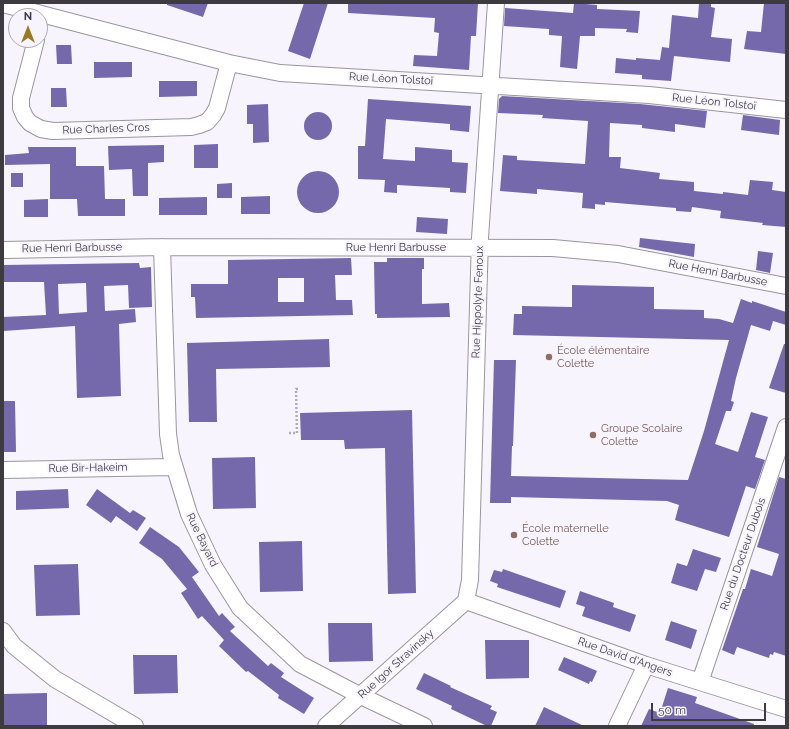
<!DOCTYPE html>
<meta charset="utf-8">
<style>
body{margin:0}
#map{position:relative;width:789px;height:729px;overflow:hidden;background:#f7f4fe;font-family:Raleway,sans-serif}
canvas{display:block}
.frame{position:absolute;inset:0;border:4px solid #3d3b3f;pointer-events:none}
.north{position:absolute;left:8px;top:8px;width:40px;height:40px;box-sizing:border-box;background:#f7f4fe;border:1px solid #adaab2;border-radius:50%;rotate:0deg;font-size:11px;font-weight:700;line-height:16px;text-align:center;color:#3d3b3f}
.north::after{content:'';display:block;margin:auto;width:14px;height:18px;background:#9a7923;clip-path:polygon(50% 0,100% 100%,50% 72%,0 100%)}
.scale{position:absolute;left:651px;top:703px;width:115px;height:18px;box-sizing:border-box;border:2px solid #3d3b3f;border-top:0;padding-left:5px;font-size:12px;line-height:14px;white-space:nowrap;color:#3d3b3f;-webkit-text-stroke:3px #f7f4fe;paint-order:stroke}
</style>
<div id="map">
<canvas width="789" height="729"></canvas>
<div class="frame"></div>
<div class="north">N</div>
<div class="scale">50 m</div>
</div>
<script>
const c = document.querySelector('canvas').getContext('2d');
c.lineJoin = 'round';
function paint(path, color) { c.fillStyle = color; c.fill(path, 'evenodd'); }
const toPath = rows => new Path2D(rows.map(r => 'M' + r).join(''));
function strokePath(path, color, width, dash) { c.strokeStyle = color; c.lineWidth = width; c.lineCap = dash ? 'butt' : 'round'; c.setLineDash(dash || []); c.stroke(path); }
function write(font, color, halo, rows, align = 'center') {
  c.font = font + ' Raleway,sans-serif'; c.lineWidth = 4; c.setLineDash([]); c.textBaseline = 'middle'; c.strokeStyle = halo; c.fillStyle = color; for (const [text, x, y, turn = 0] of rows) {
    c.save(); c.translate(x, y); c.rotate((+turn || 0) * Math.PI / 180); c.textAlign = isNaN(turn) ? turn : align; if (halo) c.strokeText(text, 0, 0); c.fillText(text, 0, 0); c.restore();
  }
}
paint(toPath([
 [167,3,208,3,203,17,167,5],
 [304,3,328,3,310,59,288,51],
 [348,3,478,3,476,36,471,36,469,70,413,66,414,55,437,56,439,33,434,32,435,18,348,13],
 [574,3,597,5,597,9,640,11,638,33,626,32,627,29,595,28,595,36,580,36,577,69,560,67,562,36,549,35,549,29,504,26,505,8,573,13],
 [699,3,711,3,711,7,715,8,711,37,732,39,730,62,674,56,671,81,642,79,642,75,615,73,616,58,636,60,636,58,660,60,662,47,669,48,672,15,698,18],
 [764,3,786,3,786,54,744,49,747,31,761,32],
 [56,45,71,45,72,64,57,64],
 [94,62,132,62,132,77,94,78],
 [159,81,197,81,197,96,159,97],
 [51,88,66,88,67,107,51,107],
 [502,96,640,104,707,111,705,128,675,124,675,132,642,128,642,125,610,123,609,157,621,157,620,168,660,173,659,179,694,182,694,191,723,194,723,192,748,195,750,180,773,182,772,190,786,192,786,227,762,225,763,223,720,218,721,211,692,207,691,212,676,211,676,208,605,202,605,205,595,204,595,209,582,208,583,193,537,189,537,194,500,191,503,155,517,156,517,160,585,164,588,121,542,118,543,115,498,113,499,99],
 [368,99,471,106,469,132,450,130,450,124,386,119,383,159,415,161,415,147,452,150,452,162,468,163,466,193,450,192,450,188,397,185,397,193,384,192,385,180,358,179,358,146,365,146],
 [268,104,269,142,253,143,253,124,247,124,247,105],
 '304 126a14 14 0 1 1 28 0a14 14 0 1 1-28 0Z',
 [743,115,780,120,779,135,741,130],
 [218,144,218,168,194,168,194,145],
 [164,145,164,162,148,163,148,196,133,196,132,169,109,170,108,146],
 [28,147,76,147,76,166,104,166,105,199,125,199,125,216,78,216,77,199,50,199,50,164,5,165,5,155,29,153],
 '297 192a21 21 0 1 1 42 0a21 21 0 1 1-42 0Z',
 [11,173,23,173,23,187,11,187],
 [232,183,232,198,217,198,217,184],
 [270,196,270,214,241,214,241,197],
 [207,197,207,215,159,215,159,198],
 [48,199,48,217,24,217,24,200],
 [417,217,448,219,447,234,416,232],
 [640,238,695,244,694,257,639,247],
 [758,251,773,253,770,273,756,270],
 [351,258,352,275,335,275,336,300,352,300,353,315,196,318,195,297,191,297,191,284,228,284,228,260],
 [278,278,304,278,304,302,278,302],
 [387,258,424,258,424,269,422,269,422,304,449,303,450,317,377,318,377,314,375,314,374,262,387,262],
 [139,263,140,268,151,267,152,307,129,308,128,285,104,286,105,311,135,309,136,322,119,324,121,396,77,398,75,326,3,331,3,317,46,315,44,282,3,282,3,265],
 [86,283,87,312,59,314,58,284],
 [572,285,654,287,654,309,704,310,704,318,719,319,733,323,741,299,752,303,752,301,786,312,786,325,773,321,770,331,751,325,736,378,731,401,734,402,731,411,726,411,715,444,738,452,751,412,768,417,755,457,765,460,755,489,746,486,729,537,675,520,679,505,667,501,511,497,511,503,490,503,494,360,516,360,513,446,512,446,511,476,688,480,704,431,729,340,513,335,514,314,522,314,522,306,572,307],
 [329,339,330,367,216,369,217,422,189,422,187,343],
 [784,344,786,344,786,393,769,388],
 [3,401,15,401,16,452,3,452],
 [412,410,416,593,388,594,385,448,345,449,344,440,301,440,300,413],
 [255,457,256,508,213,509,212,458],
 [779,477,786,479,786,656,774,652,773,655,770,654,769,658,737,647,734,655,722,650,743,589,745,589,751,569,772,576,779,554,757,547],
 [68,489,69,508,16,510,16,491],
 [97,489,130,513,133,510,146,518,137,531,116,516,111,523,86,505],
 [150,527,179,547,199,572,192,577,219,616,222,613,235,627,230,631,268,666,271,663,284,673,281,677,314,698,304,714,278,698,279,695,248,671,246,672,219,646,224,640,202,616,198,619,181,593,187,589,162,559,139,543],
 [302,541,303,591,260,592,259,542],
 [693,549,721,558,716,572,705,569,697,591,671,583,677,563,687,566],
 [78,564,80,615,36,616,34,565],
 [503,569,566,591,560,608,497,587,498,584,490,581,494,570,502,572],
 [580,591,614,603,613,607,636,615,630,632,582,616,585,607,576,604],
 [671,621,697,630,691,649,665,640],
 [328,623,372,623,373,661,329,662],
 [485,640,529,640,529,678,486,679],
 [133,655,177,655,178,693,134,694],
 [564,657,597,671,592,682,590,681,589,684,558,670],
 [424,673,451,686,450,687,492,706,490,709,497,712,491,726,487,726,451,709,452,706,416,689],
 [668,688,697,697,695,703,754,724,754,726,641,726,649,709,660,713],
 [47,693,47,726,4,726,3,694],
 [544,707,584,726,535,726]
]), '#7568ab');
const minor = toPath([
 [3,4,229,63,280,73,649,95,786,110],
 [36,40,21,98,21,108,25,117,30,123,41,129,53,131,191,127,199,125,207,122,213,115,217,108,229,63],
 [162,247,168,434,171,455,189,514,213,565,240,608,300,664,361,696,424,726],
 [3,250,162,247,553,248,618,254,786,286],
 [3,470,174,467],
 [466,601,470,580,480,238,496,3],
 [466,601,646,665,786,709],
 [3,631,14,646,55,679,135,726],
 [700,682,786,427],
 [326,726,466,601],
 [617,726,646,665]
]);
strokePath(minor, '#99969f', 18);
strokePath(toPath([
 [289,433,297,433,296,389,300,389]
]), '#aeacb4', 2.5, [2, 2]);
strokePath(minor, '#fff', 16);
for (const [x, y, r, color] of [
 [549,357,4,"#8d6e63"],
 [593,435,4,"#8d6e63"],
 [514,535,4,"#8d6e63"]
]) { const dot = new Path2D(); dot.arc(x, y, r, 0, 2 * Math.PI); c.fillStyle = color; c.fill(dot); strokePath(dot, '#f7f4fe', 1.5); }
write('11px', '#3d3b3f', '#f7f4fe', [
 ["Rue Léon Tolstoï",391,79,3],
 ["Rue Léon Tolstoï",714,102,6],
 ["Rue Charles Cros",106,129,-2],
 ["Rue Henri Barbusse",72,248,-1],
 ["Rue Henri Barbusse",396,248],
 ["Rue Henri Barbusse",718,273,11],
 ["Rue Hippolyte Fenoux",478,302,-88],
 ["Rue Bir-Hakeim",88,468,-1],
 ["Rue Bayard",202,540,64],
 ["Rue du Docteur Dubois",743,554,-71],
 ["Rue David d'Angers",625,657,19],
 ["Rue Igor Stravinsky",396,664,-42]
]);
write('11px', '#785e54', '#f7f4fe', [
 ["École élémentaire",557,351],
 ["Colette",557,364],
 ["Groupe Scolaire",601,429],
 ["Colette",601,442],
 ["École maternelle",522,529],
 ["Colette",522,542]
], 'left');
</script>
